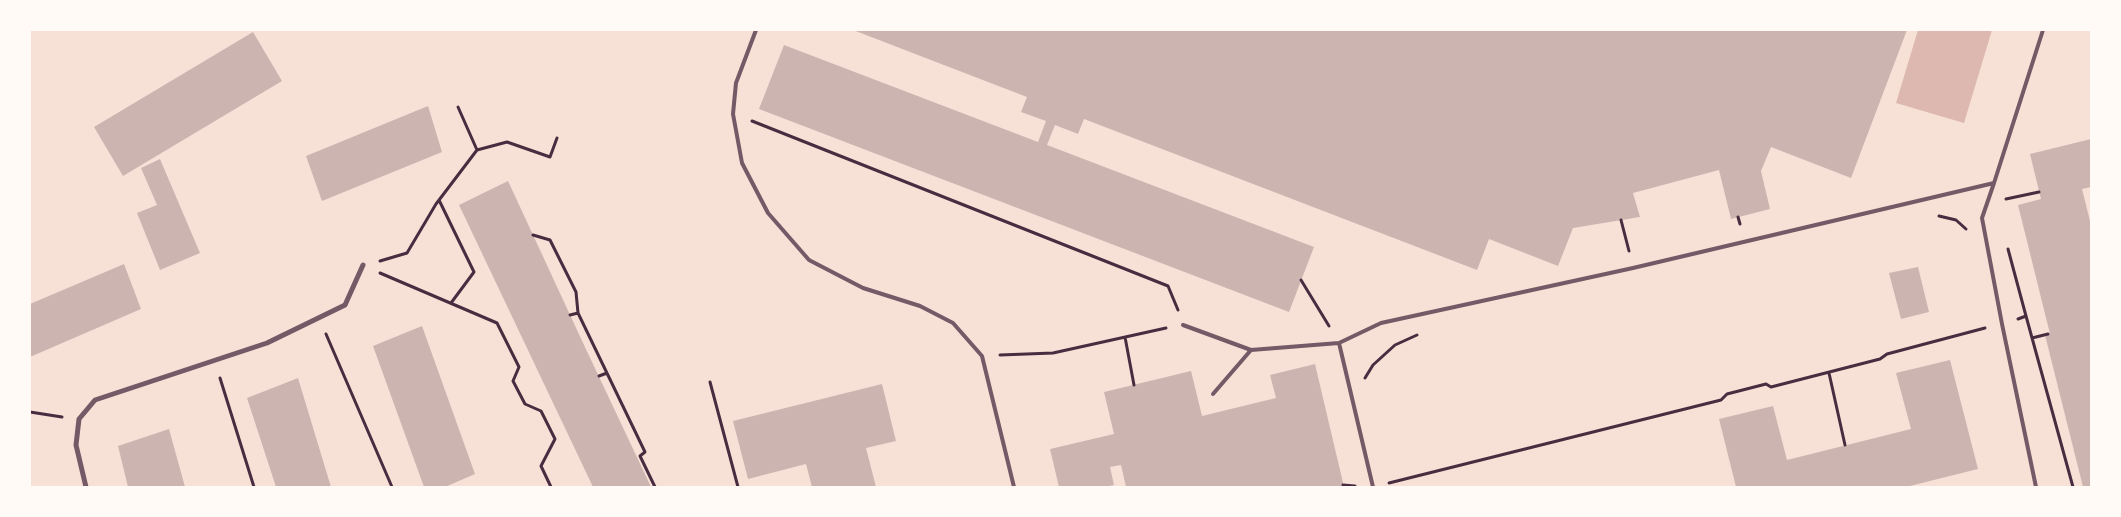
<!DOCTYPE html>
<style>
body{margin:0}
#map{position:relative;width:2121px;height:517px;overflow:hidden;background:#f7e1d7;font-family:"Nunito Sans",sans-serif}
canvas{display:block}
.frame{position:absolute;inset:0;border:31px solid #fffaf5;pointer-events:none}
</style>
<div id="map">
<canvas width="2121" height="517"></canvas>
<div class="frame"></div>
</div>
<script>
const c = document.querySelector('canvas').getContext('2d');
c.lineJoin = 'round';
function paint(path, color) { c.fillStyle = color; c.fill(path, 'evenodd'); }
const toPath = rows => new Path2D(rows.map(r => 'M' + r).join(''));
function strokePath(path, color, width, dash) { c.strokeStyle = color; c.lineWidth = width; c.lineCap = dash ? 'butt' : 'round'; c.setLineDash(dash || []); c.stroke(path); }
paint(toPath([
 [1918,30,1992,30,1964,123,1896,103]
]), '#dcb8b0');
paint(toPath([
 [853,30,1907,30,1851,178,1771,147,1761,171,1770,209,1731,219,1719,170,1633,193,1640,217,1573,228,1558,266,1489,239,1477,270,1084,119,1078,134,1055,125,1047,145,1314,247,1289,312,759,109,784,45,1038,142,1046,121,1021,112,1027,97],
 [253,32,282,81,123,176,94,127],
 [428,106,442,152,322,201,306,156],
 [2091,139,2091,187,2082,189,2091,225,2091,487,2083,487,2045,335,2050,334,2018,205,2041,199,2030,154],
 [160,159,200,253,160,270,137,213,157,205,141,168],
 [508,181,584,345,651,487,593,487,459,205],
 [124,264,141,309,30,357,30,304],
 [1918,267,1929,312,1901,319,1889,273],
 [422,326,475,474,445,487,424,487,373,346],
 [1950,360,1978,469,1906,487,1736,487,1719,419,1773,406,1787,460,1911,429,1896,373],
 [1315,364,1344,487,1126,487,1121,465,1110,467,1114,485,1104,487,1059,487,1050,449,1114,434,1104,392,1191,371,1202,416,1276,398,1270,375],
 [298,378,321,454,331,487,276,487,247,398],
 [882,384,896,441,866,448,876,487,812,487,806,464,748,479,733,421],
 [169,429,185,487,128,487,118,446]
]), '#ccb4b1');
strokePath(toPath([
 [458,107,477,150],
 [752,121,1168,286,1178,310],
 [2006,199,2039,192],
 [439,200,474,272,451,303],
 [1939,216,1956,220,1966,229],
 [1738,217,1740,224],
 [1621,220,1629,251],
 [533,235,550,240,576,292,578,313,645,452,640,456,655,487],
 [2008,249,2026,316],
 [380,261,407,253,436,204,477,150,507,142,550,157,557,138],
 [380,273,497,323,519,367,513,381,525,404,541,411,555,439,541,466,551,487],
 [1301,280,1329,326],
 [570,315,578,313],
 [2018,319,2026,316,2073,487],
 [326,334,392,487],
 [1125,337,1134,385],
 [2032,338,2048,334],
 [1000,355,1053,353,1166,328],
 [1829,373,1845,445],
 [599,376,607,373],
 [220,378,254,487],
 [1365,378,1373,365,1395,345,1417,335],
 [710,382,738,487],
 [30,412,62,417],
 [1389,483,1721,400,1727,394,1766,384,1771,387,1880,359,1887,354,1985,328],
 [1343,485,1355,486]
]), '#4a2c40', 3);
strokePath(toPath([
 [756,30,736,83,733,114,742,163,768,213,809,260,863,288,920,306,953,323,982,356,1014,487],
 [1994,183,1982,218,2002,324,2036,487],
 [1183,325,1251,350,1339,343],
 [1213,394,1251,350],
 [1373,487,1339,343,1381,323,1633,268,1994,183,2043,30]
]), '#755966', 4);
strokePath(toPath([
 [86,487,76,445,79,419,95,400,267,343,345,305,363,265]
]), '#755966', 5);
</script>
